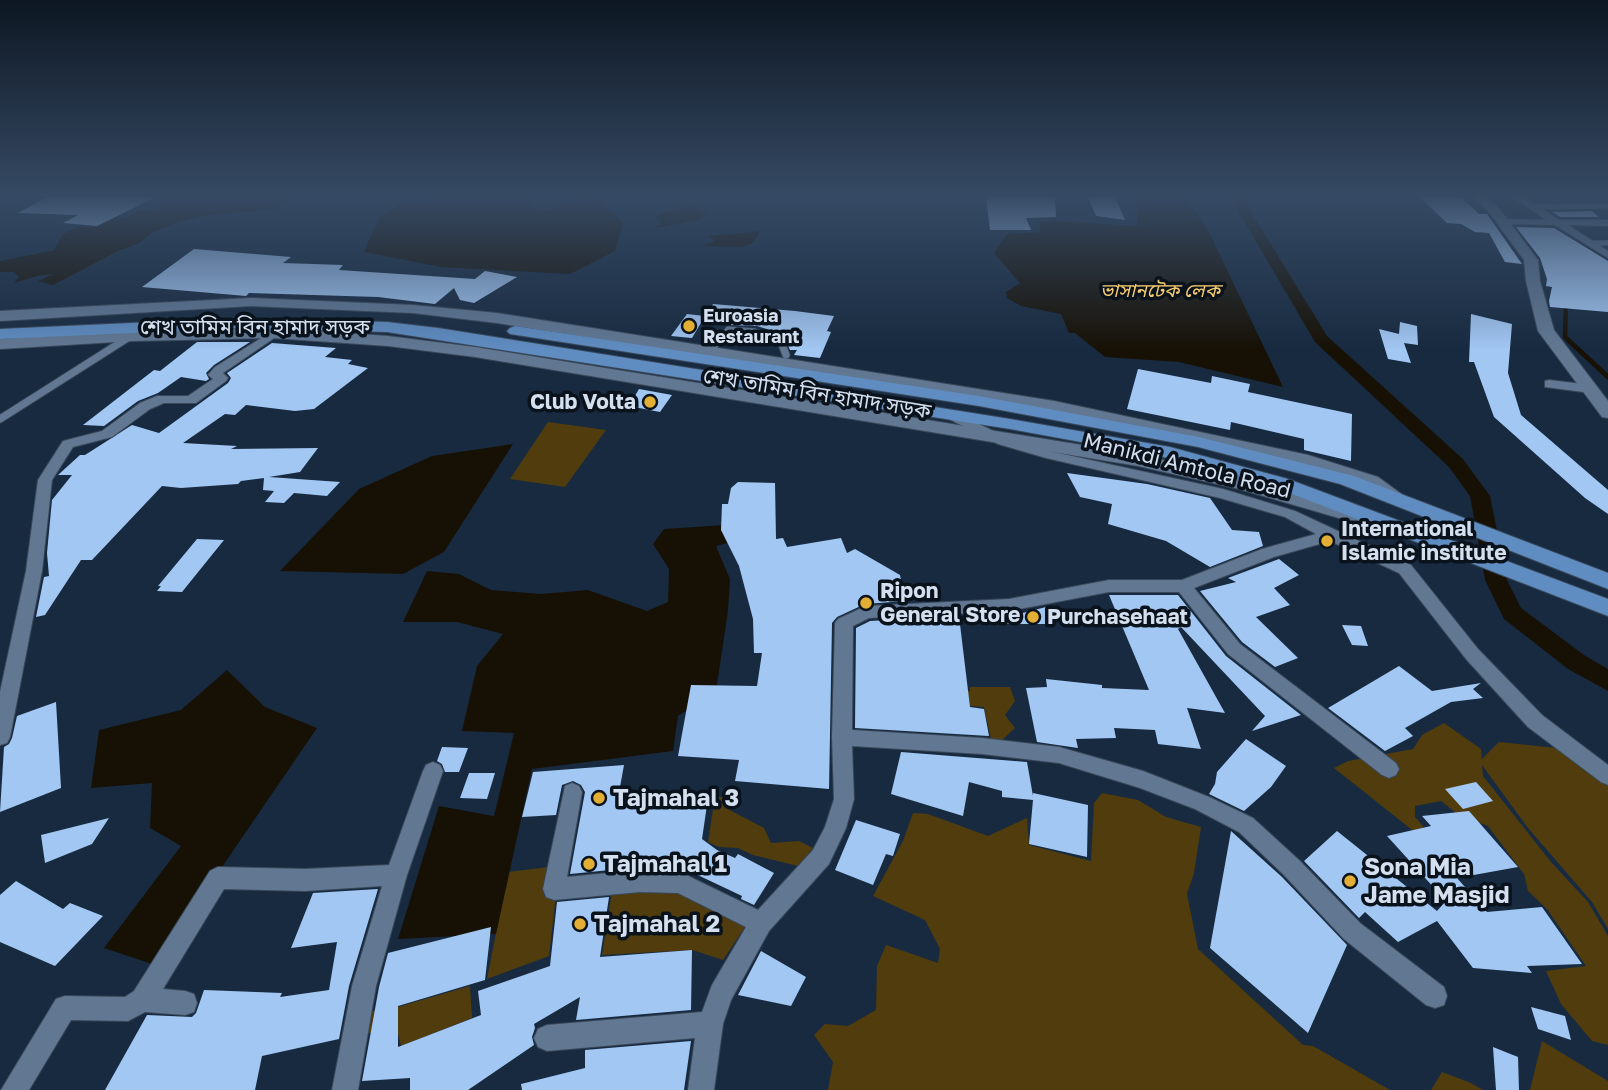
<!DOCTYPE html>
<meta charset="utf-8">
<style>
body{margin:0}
canvas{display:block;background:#172a40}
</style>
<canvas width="1608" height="1090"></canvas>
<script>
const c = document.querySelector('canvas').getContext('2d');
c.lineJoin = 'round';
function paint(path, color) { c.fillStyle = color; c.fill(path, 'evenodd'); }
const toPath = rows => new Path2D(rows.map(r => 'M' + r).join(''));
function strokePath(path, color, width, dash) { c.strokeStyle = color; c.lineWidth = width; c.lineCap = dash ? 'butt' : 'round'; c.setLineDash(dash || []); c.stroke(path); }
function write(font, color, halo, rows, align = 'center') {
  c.font = font + ' "Golos Text","Noto Sans Bengali",sans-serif'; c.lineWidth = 7; c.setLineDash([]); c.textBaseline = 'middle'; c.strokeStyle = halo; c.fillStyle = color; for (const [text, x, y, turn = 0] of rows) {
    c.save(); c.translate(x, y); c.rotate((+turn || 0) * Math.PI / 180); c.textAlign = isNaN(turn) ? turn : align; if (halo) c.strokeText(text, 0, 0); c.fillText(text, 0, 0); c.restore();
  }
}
paint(toPath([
 [548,422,606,430,565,487,510,479],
 [970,687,1010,687,1015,701,1005,715,1015,728,1001,741,991,739,984,707,957,705,954,692,970,691],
 [1444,723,1481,749,1482,759,1499,742,1556,748,1608,785,1608,929,1592,902,1528,828,1482,765,1483,776,1551,862,1588,902,1608,936,1608,1045,1592,1041,1561,1004,1546,971,1586,966,1547,909,1528,891,1524,874,1488,826,1460,816,1441,801,1415,806,1415,817,1423,826,1421,837,1334,768,1348,761,1413,749,1422,735],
 [1102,793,1138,800,1166,817,1201,827,1194,873,1187,894,1198,949,1303,1045,1313,1046,1390,1090,828,1090,833,1062,814,1035,825,1024,848,1026,876,1010,877,966,886,945,938,963,940,949,925,920,873,896,903,841,913,813,928,814,988,836,1027,818,1029,845,1091,861,1094,803],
 [715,796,726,798,726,808,764,828,771,843,799,841,813,848,798,866,753,855,738,848,719,847,708,842],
 [549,867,544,896,556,895,549,956,487,979,508,872],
 [681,890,749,921,723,960,692,950,602,955,612,892],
 [470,986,472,1018,401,1046,397,1030,361,1034,371,1011,384,1011],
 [1542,1041,1608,1081,1608,1090,1530,1090],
 [1442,1072,1471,1083,1483,1090,1431,1090]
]), '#503c0c');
paint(toPath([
 [168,197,288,197,277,209,203,216,178,222,153,232,138,244,118,251,53,285,38,281,54,274,37,276,14,283,19,277,14,272,0,272,0,261,54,250,63,234,79,227,95,227,117,217,126,217,140,210,156,211],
 [436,197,520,197,536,209,551,209,575,197,594,197,623,223,615,251,570,274,441,267,364,252,379,218,408,199,419,201],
 [1150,197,1185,197,1207,228,1283,387,1179,362,1105,357,1075,333,1069,333,1061,314,1021,306,1007,298,1006,292,1020,283,994,253,1007,234,1041,232,1039,222,1054,221,1137,226,1137,200],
 [686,205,697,205,706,213,700,220,655,228,661,222,656,217,659,215],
 [761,231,752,244,741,247,702,246,715,241,709,236],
 [513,444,444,552,403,574,280,571,359,489,432,456],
 [740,524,743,539,716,546,730,579,728,611,716,691,678,716,673,751,532,769,496,934,398,939,439,806,494,816,514,733,462,731,477,666,503,634,457,622,403,622,427,571,459,574,491,590,541,594,588,590,647,611,668,602,669,569,653,544,664,529],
 [227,670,265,707,317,728,155,965,104,948,181,846,150,828,152,783,91,788,99,730,181,710]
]), '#171105');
strokePath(toPath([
 [1566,301,1565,337,1569,341]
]), '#171105', 4.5);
strokePath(toPath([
 [1567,339,1608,377]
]), '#171105', 5);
paint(toPath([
 [1230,197,1242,197,1327,336,1463,459,1490,496,1507,580,1521,608,1584,655,1608,669,1608,691,1568,669,1504,619,1485,580,1470,496,1449,467,1315,342,1230,197]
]), '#171105');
paint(toPath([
 [47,197,156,197,97,226,63,223,78,215,18,213],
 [986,197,1055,197,1056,217,1026,218,1031,230,990,230],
 [1088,197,1115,197,1125,220,1096,216],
 [1420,197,1461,197,1479,214,1487,214,1522,264,1505,262,1489,233,1475,232,1461,224,1447,223],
 [1592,211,1599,217,1560,217,1552,212],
 [1516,227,1554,228,1608,261,1608,312,1550,307,1549,301,1552,287,1546,286,1547,279,1540,258],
 [194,249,291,257,283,263,343,265,339,270,475,279,485,271,517,277,474,303,460,300,454,288,435,304,378,297,249,293,246,296,142,287],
 [713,304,795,311,834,316,827,331,831,332,820,358,794,355,797,350,790,350,783,334,757,326,701,324],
 [687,314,705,316,692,338,671,336],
 [1471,314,1512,324,1508,373,1521,415,1608,490,1608,514,1585,498,1494,417,1474,362,1469,362],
 [1400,322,1417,326,1418,345,1404,343,1411,363,1388,359,1379,329,1399,334],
 [197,342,250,342,214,365,206,373,209,379,206,381,181,377,158,393,138,401,104,426,83,425,154,370,160,371],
 [272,343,336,348,325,357,352,360,348,364,368,368,314,409,295,411,246,405,235,415,225,414,183,443,237,446,231,449,318,448,300,472,269,477,340,482,327,496,294,493,284,503,265,502,274,491,263,490,264,478,241,481,238,484,181,488,162,486,92,560,81,560,45,615,36,617,44,577,49,576,47,553,52,500,72,475,58,475,80,455,85,455,132,425,159,433,228,383,231,378,227,373],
 [1138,369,1211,383,1212,376,1250,384,1248,392,1352,414,1351,461,1304,450,1304,439,1231,422,1230,430,1127,409],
 [639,389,672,395,660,412,629,406],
 [1067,473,1147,484,1210,498,1232,530,1259,532,1263,546,1210,567,1166,541,1108,524,1112,504,1080,497],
 [738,482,775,483,776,539,783,538,787,547,841,538,847,553,855,549,900,575,905,601,865,604,837,617,832,623,829,789,735,781,739,760,678,756,691,685,757,686,762,653,754,653,753,619,739,566,721,530,722,504,728,504,731,488],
 [197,539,224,540,182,592,157,591,161,586,158,586],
 [1279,559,1299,575,1274,588,1290,605,1256,617,1298,658,1275,667,1242,642,1200,591,1236,582,1228,578],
 [1109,595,1178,595,1226,656,1301,715,1252,731,1265,716,1181,627,1178,629,1225,713,1187,708,1201,749,1158,744,1155,730,1114,728,1116,738,1076,739,1078,748,1037,742,1026,688,1047,687,1046,679,1102,685,1102,688,1149,690],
 [1046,607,1051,624,999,624,999,619],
 [959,616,970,707,984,709,989,736,855,728,856,628,870,621],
 [1342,625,1361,626,1368,646,1352,645],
 [1399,666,1432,691,1481,683,1473,689,1483,698,1451,702,1405,728,1413,736,1385,751,1328,708],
 [56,702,61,788,0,812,4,747,9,744,12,738,17,716],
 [1246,739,1286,766,1271,787,1244,811,1209,794,1215,784,1217,772],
 [442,747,468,748,459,772,445,772,442,764,437,761],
 [901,752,1027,762,1033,796,1033,793,1088,805,1087,857,1029,844,1033,800,1002,797,1002,791,969,782,963,816,891,794],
 [624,765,618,798,666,798,707,805,702,839,717,850,735,858,738,854,774,873,754,905,741,899,742,896,685,869,640,867,570,874,585,792,581,785,573,781,562,785,556,815,522,817,533,772],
 [469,773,495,773,487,799,460,798],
 [1476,782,1493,801,1463,809,1445,789],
 [1469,811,1518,867,1457,878,1487,912,1542,907,1582,964,1527,966,1532,973,1473,968,1437,921,1398,942,1365,912,1359,918,1304,861,1337,831,1437,911,1446,901,1387,836,1431,826,1422,816],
 [109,818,92,844,45,863,41,835],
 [856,820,900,834,893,856,886,854,873,885,835,870],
 [1231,831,1282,877,1347,945,1308,1033,1210,948],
 [16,881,63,909,70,903,103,916,55,966,0,942,0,895],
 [378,889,349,986,339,1039,262,1056,255,1090,105,1090,147,1015,192,1017,196,1013,204,990,282,993,280,997,329,990,337,942,291,948,313,893],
 [609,897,600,957,692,950,691,1010,576,1020,580,997,534,1024,535,1028,532,1037,534,1045,468,1090,410,1090,410,1078,362,1081,379,987,388,953,491,927,485,980,398,1006,398,1047,481,1015,478,991,550,966,557,902],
 [761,951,806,977,791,1006,738,995],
 [1531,1007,1565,1016,1571,1040,1538,1029],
 [691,1041,684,1090,522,1090,521,1084,585,1068,585,1050],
 [1493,1047,1518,1057,1519,1090,1496,1090]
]), '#a2c7f3');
const laneFar1 = toPath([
 [1534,207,1608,206],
 [1589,243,1608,243],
 [123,341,127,338],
 [719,341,728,329,755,331,781,341]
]);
const lane = toPath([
 [780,339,786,355],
 [715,345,720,339],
 [0,419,126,339]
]);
const street = toPath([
 [1513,197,1524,197,1559,220,1608,220,1608,226,1568,225,1608,251,1608,258,1555,225,1500,224,1498,222,1503,219,1546,220,1513,197],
 [282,325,288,328,286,330,223,373,228,378,226,381,196,403,164,403,150,409,112,437,73,447,52,480,42,571,10,737,7,743,0,745,0,692,26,571,38,480,61,444,63,441,102,431,140,403,157,396,188,396,213,379,208,375,215,367,282,325],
 [1549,380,1591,385,1597,389,1591,393,1545,387,1545,381,1549,380],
 [952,411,1008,438,1049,451,1223,489,1295,511,1411,565,1478,649,1542,715,1608,765,1608,785,1601,782,1528,727,1466,659,1399,573,1330,541,1274,557,1194,588,1240,644,1396,763,1399,769,1396,775,1389,778,1382,775,1228,654,1179,592,1109,592,1009,611,869,618,853,626,852,730,982,738,1059,747,1143,771,1209,797,1253,818,1300,861,1360,923,1444,987,1447,996,1444,1005,1435,1008,1426,1005,1344,939,1284,875,1239,832,1195,809,1140,788,1059,763,982,754,852,746,854,799,846,828,829,864,769,931,731,1000,723,1024,714,1090,688,1090,695,1038,547,1051,538,1047,534,1038,538,1029,547,1025,702,1012,712,985,746,927,678,893,640,892,554,900,546,897,543,889,565,786,572,783,579,786,582,792,567,877,640,870,680,872,758,910,813,850,825,827,834,799,832,737,835,623,838,619,866,606,1009,599,1109,580,1182,580,1262,549,1316,534,1285,517,1220,498,1046,458,998,444,947,418,945,415,952,411],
 [433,762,440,765,443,771,407,875,376,986,358,1090,332,1090,352,986,382,886,305,891,224,889,163,989,185,991,194,994,197,1003,194,1012,185,1015,145,1012,128,1021,71,1020,29,1090,1,1090,56,999,65,996,125,997,134,991,210,871,218,867,305,869,389,865,423,771,426,765,433,762]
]);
const secondary = toPath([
 [1474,197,1487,197,1497,206,1538,260,1540,281,1554,330,1608,401,1608,418,1602,417,1538,331,1526,281,1524,260,1489,212,1474,197],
 [251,298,413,305,497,313,1054,401,1308,455,1378,477,1407,498,1404,502,1397,504,1364,485,1296,464,1054,411,497,323,413,313,251,306,0,321,0,311,251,298],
 [273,328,388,336,475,347,1138,454,1250,480,1363,511,1366,516,1363,521,1356,523,1239,489,1138,466,475,357,388,346,273,338,132,341,0,349,0,339,132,331,273,328]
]);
const primary = toPath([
 [240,318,387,322,438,328,1010,419,1170,447,1288,479,1608,599,1608,616,1274,487,1168,458,1010,429,387,332,240,328,0,339,0,329,240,318],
 [515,326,979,396,1199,437,1354,476,1608,573,1608,589,1340,484,1198,447,979,406,510,334,507,331,510,328,515,326]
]);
strokePath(laneFar1, '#39485a', 6);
strokePath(lane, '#39485a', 9);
strokePath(street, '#39485a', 2);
strokePath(secondary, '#39485a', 2);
strokePath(primary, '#39485a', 2);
strokePath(laneFar1, '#627892', 5);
strokePath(lane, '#627892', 7);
paint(street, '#627892');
paint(secondary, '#627892');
paint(primary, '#5f8cc1');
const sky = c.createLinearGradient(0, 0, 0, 350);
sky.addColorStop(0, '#0d1723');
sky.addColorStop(0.56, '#364a64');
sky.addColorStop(1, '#364a6400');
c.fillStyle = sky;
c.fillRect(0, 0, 1608, 350);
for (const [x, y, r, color] of [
 [689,326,7,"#e2af34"],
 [650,402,7,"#e2af34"],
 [1327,541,7,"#e2af34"],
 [866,603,7,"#e2af34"],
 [1033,617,7,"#e2af34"],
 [599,798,7,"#e2af34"],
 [589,864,7,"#e2af34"],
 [1350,881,7,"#e2af34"],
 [580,924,7,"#e2af34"]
]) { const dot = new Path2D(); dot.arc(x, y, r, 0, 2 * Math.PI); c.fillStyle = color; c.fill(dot); strokePath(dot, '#0a121c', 2.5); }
write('bold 18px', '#d4e0ef', '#0a121c', [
 ["Euroasia",703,316],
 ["Restaurant",703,337]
], 'left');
write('italic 19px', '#f7cc6f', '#0a121c', [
 ["ভাসানটেক লেক",1160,291]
]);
write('21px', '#d4e0ef', '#0a121c', [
 ["শেখ তামিম বিন হামাদ সড়ক",255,327],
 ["শেখ তামিম বিন হামাদ সড়ক",817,394,9],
 ["Manikdi Amtola Road",1187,466,14]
]);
write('bold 21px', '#d4e0ef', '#0a121c', [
 ["Club Volta",636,402,"right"],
 ["International",1341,529],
 ["Islamic institute",1341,553],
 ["Ripon",880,591],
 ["General Store",880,615],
 ["Purchasehaat",1047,617]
], 'left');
write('bold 24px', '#d4e0ef', '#0a121c', [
 ["Tajmahal 3",613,798],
 ["Tajmahal 1",603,864],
 ["Sona Mia",1364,867],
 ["Jame Masjid",1364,895],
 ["Tajmahal 2",594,924]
], 'left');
</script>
